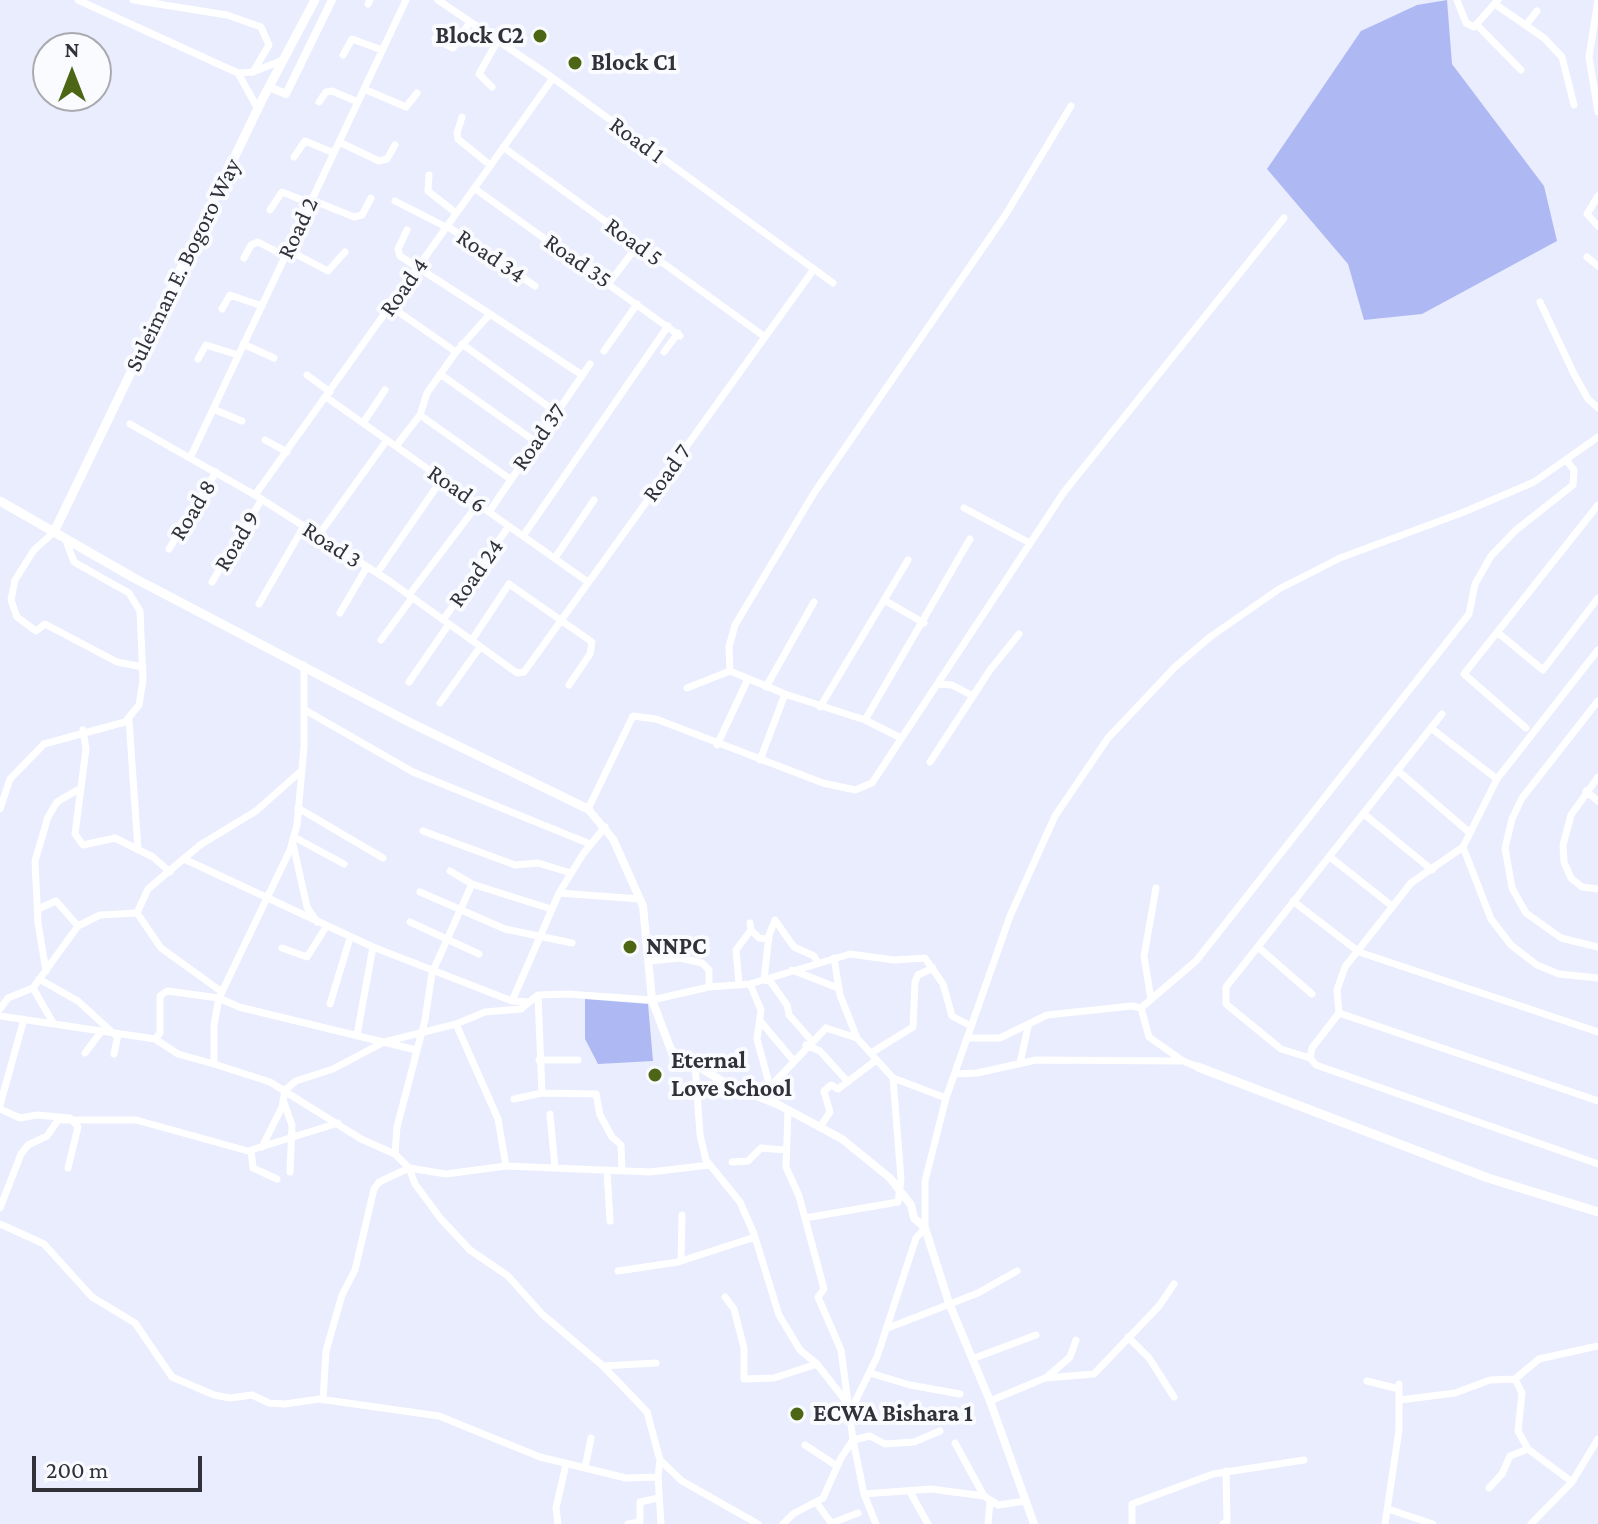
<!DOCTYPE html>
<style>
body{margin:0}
#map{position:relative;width:1598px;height:1524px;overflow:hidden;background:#e9edfd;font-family:"Crimson Pro",serif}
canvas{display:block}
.north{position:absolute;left:32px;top:32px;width:80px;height:80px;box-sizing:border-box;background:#fafbff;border:2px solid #a9aab0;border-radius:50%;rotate:0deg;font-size:22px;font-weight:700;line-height:32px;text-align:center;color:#303139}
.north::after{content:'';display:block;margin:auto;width:28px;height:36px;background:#4d6616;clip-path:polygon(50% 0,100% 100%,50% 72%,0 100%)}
.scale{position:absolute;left:32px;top:1456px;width:170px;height:36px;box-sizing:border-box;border:4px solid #303139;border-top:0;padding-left:10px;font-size:24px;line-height:28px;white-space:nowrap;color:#303139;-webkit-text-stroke:6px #fafbff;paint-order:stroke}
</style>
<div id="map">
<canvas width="1598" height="1524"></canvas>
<div class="north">N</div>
<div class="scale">200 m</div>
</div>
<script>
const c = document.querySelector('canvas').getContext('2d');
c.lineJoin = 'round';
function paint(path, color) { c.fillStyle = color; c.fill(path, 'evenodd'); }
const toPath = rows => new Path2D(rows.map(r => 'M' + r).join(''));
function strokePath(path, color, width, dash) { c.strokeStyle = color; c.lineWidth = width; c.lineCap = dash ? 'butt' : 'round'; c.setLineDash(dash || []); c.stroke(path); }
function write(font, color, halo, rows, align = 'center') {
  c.font = font + ' "Crimson Pro",serif'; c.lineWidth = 8; c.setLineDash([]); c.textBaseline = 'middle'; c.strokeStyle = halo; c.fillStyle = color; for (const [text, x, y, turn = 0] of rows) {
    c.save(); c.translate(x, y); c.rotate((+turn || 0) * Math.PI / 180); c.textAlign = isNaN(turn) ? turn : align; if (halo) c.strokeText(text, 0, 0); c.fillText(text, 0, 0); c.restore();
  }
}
paint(toPath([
 [1447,0,1452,64,1544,186,1557,241,1422,314,1364,320,1348,264,1267,169,1361,31,1417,5],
 [585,999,648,1004,653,1061,598,1064,585,1039]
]), '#aeb9f4');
strokePath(toPath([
 [78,0,238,73,253,72,283,60],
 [133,0,227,15,261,27,269,45,253,72],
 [438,0,553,78,833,283],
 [1457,0,1466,23,1474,27,1498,0],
 [1598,0,1589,57,1598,112],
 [368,4,370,0],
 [1495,4,1544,38,1562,57,1574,105],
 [1526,25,1537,11],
 [1478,26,1521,70],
 [435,39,453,48,470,22],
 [343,55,352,39,382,50],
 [238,73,258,109],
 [492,87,479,74,498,40],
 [364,89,406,107,417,93],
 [319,102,326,92,332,91,358,102],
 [462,117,457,133,458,139,490,165],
 [339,142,379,161,387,159,395,145],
 [503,147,765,337],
 [294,157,305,141,334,153],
 [429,175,428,191,456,213],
 [474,188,680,336],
 [1598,196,1587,214,1598,226],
 [312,200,354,217,362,215,371,198],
 [395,201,446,227],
 [270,210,282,192,310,203],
 [447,226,535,286],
 [407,230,398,249,400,256,490,314],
 [288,250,328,271,345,252],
 [1587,257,1598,266],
 [244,258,251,245,258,242,285,256],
 [609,283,638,245],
 [1540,302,1574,374,1588,399,1598,408],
 [390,306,456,352],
 [222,309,230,295,262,306],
 [243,344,274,358],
 [462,344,556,412],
 [604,351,637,304],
 [664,352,678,333],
 [198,359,206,345,238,355],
 [440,374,536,442],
 [307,375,330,392],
 [326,397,588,582],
 [213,409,242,421],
 [420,415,427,393,456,352,490,314,582,375],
 [363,423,385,390],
 [130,424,255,495,388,580,517,673,524,672,814,269],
 [265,440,287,452],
 [396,446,420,415,510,479],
 [191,456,406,0],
 [255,495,553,78],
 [964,508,1028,542],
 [489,512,590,364],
 [54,532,34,550,15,580,11,600,17,617,36,631,45,624,117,662,143,667],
 [318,536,387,440],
 [523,536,668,326],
 [169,549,216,472],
 [555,558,594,500],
 [377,573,442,479],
 [212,582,262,499],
 [409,595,478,504],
 [884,600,924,623],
 [259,604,304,526],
 [340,613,367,567],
 [443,620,509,526],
 [1497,632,1543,670,1598,598],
 [381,640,412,598],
 [472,640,509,584,592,642,590,654,569,685],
 [304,665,304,747,297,825,290,850,219,998,214,1025,214,1064,270,1082,361,1139,395,1154,409,1168,415,1184,441,1219,470,1250,508,1276,542,1314,603,1366,647,1412,660,1460,682,1481,758,1524],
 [730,671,729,647,735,625,814,493,1006,214,1071,106],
 [409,682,449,624],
 [939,684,952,685,973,696],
 [766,687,814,602],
 [687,688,730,671,785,694,865,720,901,738],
 [1598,701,1522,798,1512,819,1505,848,1512,888,1526,913,1561,938,1598,947],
 [440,703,480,647],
 [820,707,908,560],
 [305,710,413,772,590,844],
 [1442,714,1226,987,1226,1004,1281,1049,1310,1058,1316,1065,1598,1164],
 [129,720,138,850],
 [865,720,970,539],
 [1431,728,1497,779],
 [1526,728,1464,674,1598,505],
 [83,730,86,749,75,834,83,845,115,838,153,857,170,872],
 [717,745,748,679],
 [760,760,785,694],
 [930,762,990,670,1019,634],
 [1397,770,1470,833],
 [1598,777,1571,815,1563,845,1564,862,1571,878,1582,887,1598,889],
 [1586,791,1598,801],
 [298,808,383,858],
 [0,809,10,779,44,744,125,722,139,705,143,680,140,611,129,593,74,562,65,538],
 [588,809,633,716,656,719,823,783,855,790,872,783,1064,492,1284,218],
 [1364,814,1432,870],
 [423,831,515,865,538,863,571,873],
 [294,837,344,864],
 [293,844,307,907,317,922],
 [1463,847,1491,919,1511,945,1537,965,1559,974,1598,978],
 [1330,857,1392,906],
 [184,859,373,947,512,1001,529,1002,538,995,568,994,652,1000,709,987],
 [450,871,472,884,551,909],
 [420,892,505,929,572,943],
 [559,893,640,899],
 [1293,901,1359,952,1598,1032],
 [40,908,56,901,78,926],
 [137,913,161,948,222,992],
 [775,920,769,935,764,980,770,981,787,1005,789,1015,811,1040],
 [775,920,794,947,814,956,818,963],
 [410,922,479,954],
 [751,930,759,938,769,939],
 [1258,947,1312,994],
 [282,948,307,957,326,927],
 [834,958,840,995,857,1038],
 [649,961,680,958,702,963,709,970,709,987,750,984,850,954,894,960,925,958,943,984,952,1016,971,1026],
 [792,970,838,988],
 [46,971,38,923,35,861,48,817,57,802,79,789],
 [39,979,78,1001,114,1034],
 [739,984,736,950,751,930,750,923],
 [750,984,761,1010,757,1039,770,1087,767,1099],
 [33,988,52,1021],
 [538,995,542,1093],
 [1151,999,1144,956,1156,888],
 [512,1001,559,893,583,854,605,827],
 [330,1004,350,938],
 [1141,1008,1196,961,1469,614,1475,584,1491,556,1516,530,1573,485,1574,470,1567,461],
 [0,1009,8,998,33,988,78,926,100,915,137,913,148,889,200,845,256,811,300,772],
 [1339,1013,1598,1101],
 [0,1016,155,1039,178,1054,214,1064],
 [761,1022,793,1060],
 [456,1024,498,1119,506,1166],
 [826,1028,857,1038,893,1078,946,1098],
 [357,1035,373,947],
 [968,1038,1000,1038,1047,1015,1132,1006,1141,1008,1149,1037,1183,1061,1198,1067],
 [155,1039,160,1033,160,996,167,991,219,998,239,1007,416,1050],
 [806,1045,820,1051,848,1082],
 [85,1053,101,1032],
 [871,1053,913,1027,915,982,918,975,933,968],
 [114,1054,118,1035],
 [1310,1058,1312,1048,1339,1013,1337,990,1345,967,1411,883,1463,847,1497,779,1598,650],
 [539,1060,578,1060],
 [695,1063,700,1135,706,1160,740,1202,754,1234,779,1315,800,1350,817,1364,848,1404],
 [1020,1063,1028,1027],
 [956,1074,977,1073,1036,1060,1180,1061],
 [770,1087,826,1028],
 [514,1099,542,1093,596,1094,600,1115,612,1137,621,1145,622,1171],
 [283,1100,292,1125,290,1172],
 [0,1105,24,1019],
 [0,1109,20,1118,37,1115,70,1118,78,1127,68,1168],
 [788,1110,786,1167,799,1196,824,1289,818,1297,841,1350,853,1440,864,1494,876,1524],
 [550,1114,555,1168],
 [820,1127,830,1112,824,1091,831,1085,838,1089,875,1061],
 [262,1147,282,1107,285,1090,296,1081,333,1069,384,1042,456,1024,485,1012,521,1009,529,1002],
 [251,1151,253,1168,277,1179],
 [395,1154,397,1127,425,1020,432,973,472,884],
 [732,1162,748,1161,761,1148,785,1150],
 [607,1171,610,1221],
 [0,1208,21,1154,28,1145,47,1136,58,1120,136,1120,248,1151,338,1123],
 [805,1218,898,1202,901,1179,893,1078],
 [0,1224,44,1244,92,1297,135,1323,172,1377,214,1395,230,1398,252,1395,269,1403,285,1404,319,1399,439,1416,540,1457,626,1478,658,1477,660,1460],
 [681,1261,682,1215],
 [618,1271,678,1262,755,1237],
 [725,1297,734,1309,744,1348,744,1379,774,1378,817,1364],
 [888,1328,978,1293,1017,1271],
 [1128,1337,1149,1358,1174,1397],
 [972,1359,1036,1335],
 [603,1366,656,1363],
 [870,1373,910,1385,960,1394],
 [1047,1377,1070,1357,1076,1340],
 [1515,1379,1522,1393,1518,1431,1528,1449],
 [1367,1381,1399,1389],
 [323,1400,326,1351,342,1295,355,1270,374,1189,379,1182,409,1168,446,1174,506,1166,650,1172,710,1165],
 [1400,1400,1455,1393,1490,1380,1515,1379,1539,1359,1598,1346],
 [990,1401,1045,1378,1094,1374,1159,1306,1174,1284],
 [849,1414,877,1357,916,1238,925,1228,925,1181,946,1098,1010,916,1055,816,1108,738,1175,667,1210,637,1279,589,1340,558,1464,512,1534,482,1598,437],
 [955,1443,984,1496],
 [805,1445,837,1466],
 [585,1468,591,1438],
 [658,1477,661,1524],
 [1489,1488,1502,1474,1510,1456,1528,1449,1572,1482],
 [910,1492,928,1524],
 [864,1494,931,1489,984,1496,998,1505,1026,1501],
 [816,1502,832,1524],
 [1388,1509,1433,1524],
 [832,1523,858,1513],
 [558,1524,556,1508,566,1464],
 [628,1524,640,1522,640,1502,658,1498],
 [783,1524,793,1514,823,1498,841,1458,853,1440,870,1436,885,1444,914,1442,940,1431],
 [988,1524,990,1502],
 [1132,1524,1132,1504,1213,1474,1304,1460],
 [1223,1524,1227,1522,1226,1471],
 [1385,1524,1399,1430,1399,1384],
 [1531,1524,1572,1482,1598,1439]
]), '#fff', 7);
strokePath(toPath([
 [269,87,286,94,332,0],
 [588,809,613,839,643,906,652,1000,671,1050,727,1084,779,1105,842,1139,890,1178,911,1205,914,1218,925,1228,949,1303,990,1401,1034,1524]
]), '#fff', 8);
strokePath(toPath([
 [0,501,134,578,411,723,588,809],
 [54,532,262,100,315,0],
 [1198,1067,1488,1178,1598,1212]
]), '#fff', 9);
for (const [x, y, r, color] of [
 [540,36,8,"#4d6616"],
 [575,63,8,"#4d6616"],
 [630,947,8,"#4d6616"],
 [655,1075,8,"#4d6616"],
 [797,1414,8,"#4d6616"]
]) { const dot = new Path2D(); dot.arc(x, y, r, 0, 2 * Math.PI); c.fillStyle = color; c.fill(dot); strokePath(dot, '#fafbff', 3); }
write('bold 24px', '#303139', '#fafbff', [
 ["Block C2",524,36,"right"],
 ["Block C1",591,63],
 ["NNPC",646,947],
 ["Eternal",671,1061],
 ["Love School",671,1089],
 ["ECWA Bishara 1",813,1414]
], 'left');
write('24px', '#303139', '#fafbff', [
 ["Road 1",637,140,36],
 ["Road 2",298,228,-65],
 ["Road 5",634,242,36],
 ["Road 34",491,256,34],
 ["Road 35",578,261,35],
 ["Suleiman E. Bogoro Way",183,265,-64],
 ["Road 4",404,287,-55],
 ["Road 37",539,437,-55],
 ["Road 7",667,473,-54],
 ["Road 6",457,489,35],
 ["Road 8",193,510,-59],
 ["Road 9",237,541,-59],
 ["Road 3",332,545,33],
 ["Road 24",476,573,-55]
]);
</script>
